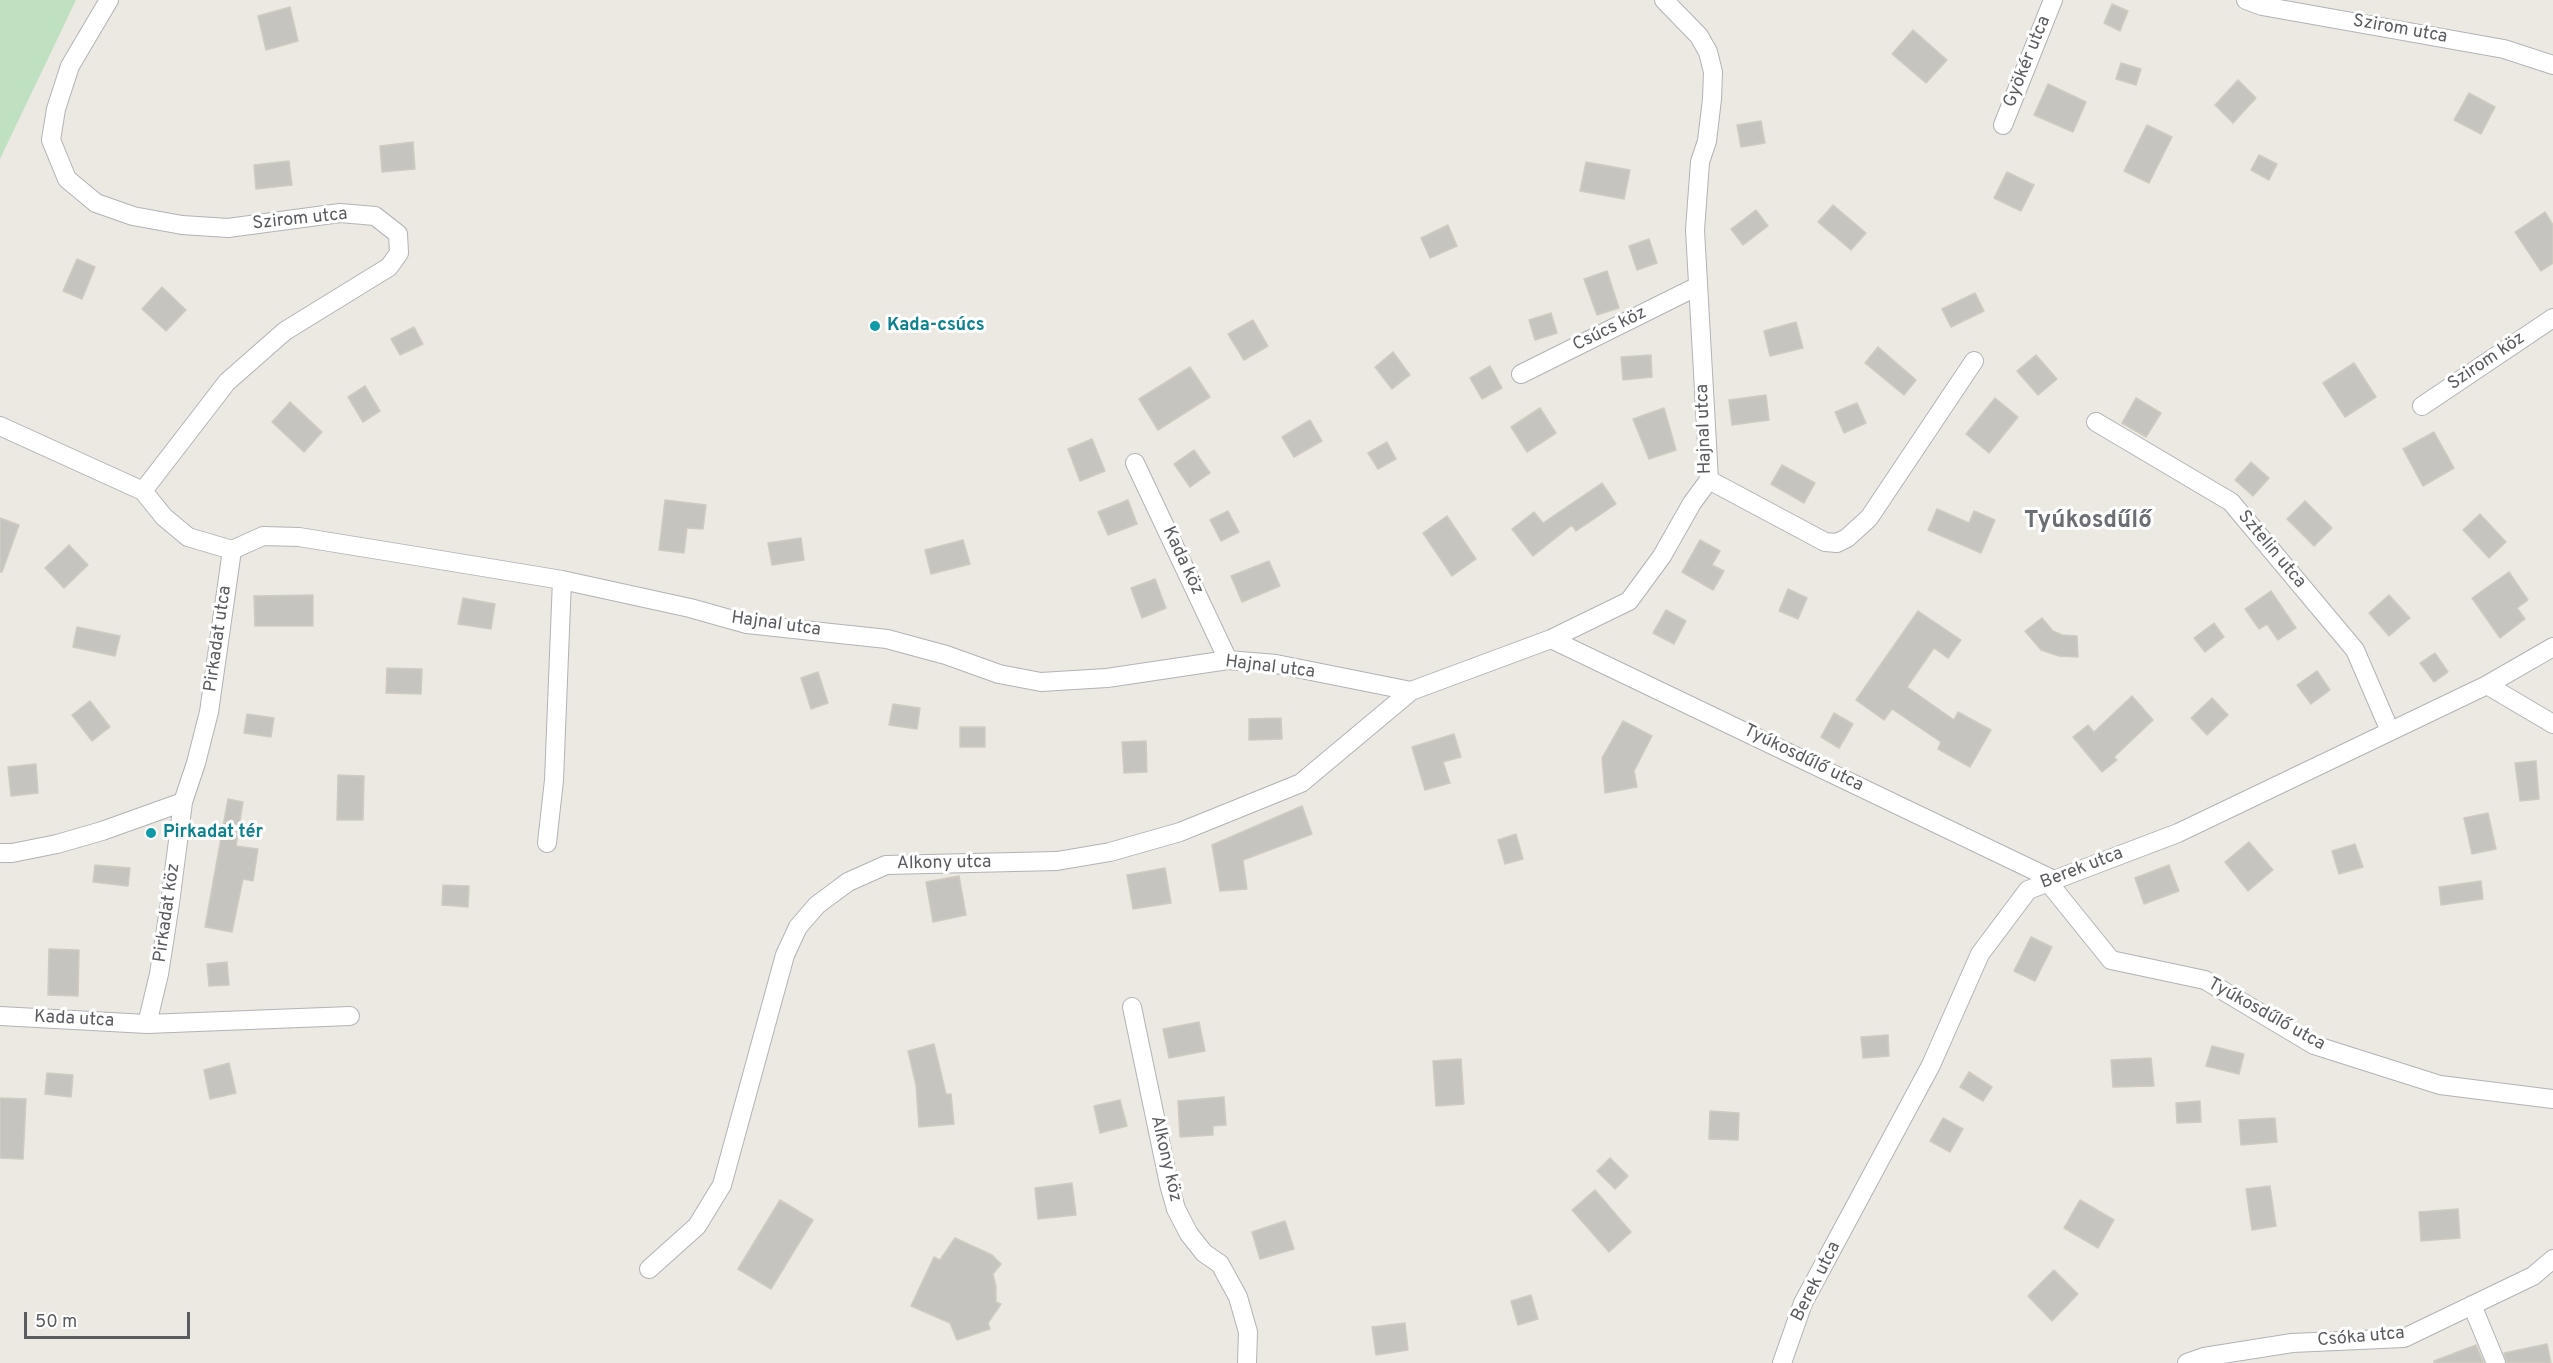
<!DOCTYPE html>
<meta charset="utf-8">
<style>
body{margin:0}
#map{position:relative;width:2553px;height:1363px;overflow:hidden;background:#ebe9e1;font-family:Overpass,sans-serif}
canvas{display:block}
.scale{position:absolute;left:24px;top:1312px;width:166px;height:27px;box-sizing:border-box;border:3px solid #5a5c60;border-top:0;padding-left:8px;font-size:18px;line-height:21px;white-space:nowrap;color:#5a5c60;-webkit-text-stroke:4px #fff;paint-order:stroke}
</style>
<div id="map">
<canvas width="2553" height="1363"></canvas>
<div class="scale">50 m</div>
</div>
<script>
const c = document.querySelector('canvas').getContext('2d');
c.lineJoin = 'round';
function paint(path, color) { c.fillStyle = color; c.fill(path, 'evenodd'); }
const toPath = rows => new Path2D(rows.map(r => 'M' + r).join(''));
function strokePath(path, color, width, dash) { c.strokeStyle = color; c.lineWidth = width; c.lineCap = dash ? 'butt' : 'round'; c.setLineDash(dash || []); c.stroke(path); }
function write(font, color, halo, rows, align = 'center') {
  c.font = font + ' Overpass,sans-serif'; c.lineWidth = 6; c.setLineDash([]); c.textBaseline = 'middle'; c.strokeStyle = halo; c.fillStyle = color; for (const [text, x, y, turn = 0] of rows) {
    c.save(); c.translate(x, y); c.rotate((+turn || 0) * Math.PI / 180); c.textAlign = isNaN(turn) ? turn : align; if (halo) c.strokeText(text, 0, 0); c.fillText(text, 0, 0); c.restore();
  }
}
paint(toPath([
 [0,0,76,0,0,159]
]), '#c0e1c1');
const building = toPath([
 [2112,4,2128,11,2120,31,2104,23,2112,4],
 [290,7,298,41,266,50,258,16,290,7],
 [1913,30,1947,60,1926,83,1892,54,1913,30],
 [2121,63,2141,69,2136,85,2116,79,2121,63],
 [2238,80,2256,98,2233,123,2215,105,2238,80],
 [2048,84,2086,102,2073,132,2034,115,2048,84],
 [2469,93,2495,107,2481,134,2454,120,2469,93],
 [1761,121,1765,143,1741,147,1737,125,1761,121],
 [2147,125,2172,137,2149,183,2124,171,2147,125],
 [413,142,415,169,382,172,380,146,413,142],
 [2259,155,2277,164,2269,180,2251,170,2259,155],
 [289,161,292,185,256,189,254,165,289,161],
 [1586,162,1630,170,1624,199,1580,191,1586,162],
 [2007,172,2034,185,2021,211,1994,198,2007,172],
 [1833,205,1866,233,1851,250,1818,222,1833,205],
 [1756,210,1768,226,1743,245,1731,229,1756,210],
 [2545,212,2553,225,2553,263,2541,271,2515,232,2545,212],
 [1448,225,1457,246,1430,258,1421,238,1448,225],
 [1649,239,1657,263,1637,270,1629,246,1649,239],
 [77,259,95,267,82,299,63,291,77,259],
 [1607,271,1619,308,1597,315,1584,279,1607,271],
 [162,287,186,310,166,331,142,309,162,287],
 [1975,293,1984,311,1951,327,1942,309,1975,293],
 [1551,313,1557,333,1535,340,1529,320,1551,313],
 [1253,320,1268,346,1244,360,1228,334,1253,320],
 [1796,322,1803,348,1770,356,1764,331,1796,322],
 [414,327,423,344,400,355,391,339,414,327],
 [1878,347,1916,380,1904,395,1865,363,1878,347],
 [1393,352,1410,375,1392,389,1375,367,1393,352],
 [1651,355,1652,377,1623,380,1621,357,1651,355],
 [2036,355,2057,379,2038,395,2017,371,2036,355],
 [2354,363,2376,397,2345,417,2323,383,2354,363],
 [1490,366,1502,388,1482,399,1470,378,1490,366],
 [1190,367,1210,397,1158,430,1139,399,1190,367],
 [365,386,380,411,363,422,348,397,365,386],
 [1766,395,1769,420,1732,425,1729,400,1766,395],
 [1995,398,2018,417,1989,453,1966,434,1995,398],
 [2136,398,2161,413,2146,437,2122,423,2136,398],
 [290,402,322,432,304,452,272,422,290,402],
 [1857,403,1866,423,1844,433,1835,412,1857,403],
 [1540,408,1556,433,1527,452,1511,427,1540,408],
 [1664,408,1676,450,1649,459,1633,419,1664,408],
 [1310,420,1322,441,1294,457,1282,437,1310,420],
 [2434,432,2454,468,2423,486,2403,449,2434,432],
 [1092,439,1105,471,1080,481,1068,449,1092,439],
 [1387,442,1396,459,1378,469,1368,453,1387,442],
 [1194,450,1210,473,1190,487,1174,464,1194,450],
 [2251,462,2269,478,2253,496,2235,480,2251,462],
 [1782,465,1815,483,1804,503,1771,484,1782,465],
 [1602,483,1616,504,1576,531,1572,525,1533,556,1512,529,1534,512,1543,523,1602,483],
 [665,500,706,505,703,529,687,528,684,553,659,550,665,500],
 [1128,500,1137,524,1108,535,1098,512,1128,500],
 [2305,501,2332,528,2314,546,2287,519,2305,501],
 [1937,509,1969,523,1974,511,1995,520,1981,553,1928,530,1937,509],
 [1228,511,1239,532,1221,541,1210,520,1228,511],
 [2480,514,2506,542,2489,558,2463,530,2480,514],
 [1447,516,1476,559,1452,576,1423,533,1447,516],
 [0,518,19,525,2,572,0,572,0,518],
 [801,538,804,560,772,565,768,543,801,538],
 [963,540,970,564,931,574,925,550,963,540],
 [1700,540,1720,551,1712,565,1724,571,1713,590,1682,572,1700,540],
 [69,545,88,565,64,588,45,568,69,545],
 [1269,561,1280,586,1242,602,1231,576,1269,561],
 [2509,572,2528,600,2517,608,2525,619,2500,638,2472,598,2509,572],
 [1155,579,1166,608,1142,618,1131,588,1155,579],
 [1788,589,1807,598,1798,619,1779,611,1788,589],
 [2271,591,2296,628,2278,640,2267,624,2259,629,2245,609,2271,591],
 [313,595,313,626,255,626,254,596,313,595],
 [2389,595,2410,618,2389,636,2369,613,2389,595],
 [463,598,495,604,491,629,458,624,463,598],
 [1666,610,1686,621,1674,644,1653,633,1666,610],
 [1918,611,1961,640,1948,658,1934,648,1907,687,1954,720,1958,712,1991,730,1970,767,1938,749,1941,742,1892,709,1884,720,1856,700,1918,611],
 [2042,618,2053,631,2062,635,2077,636,2078,657,2059,656,2041,650,2025,631,2042,618],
 [2214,623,2224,637,2205,652,2194,638,2214,623],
 [77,627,120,636,115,656,73,647,77,627],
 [2435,653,2448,672,2434,682,2420,663,2435,653],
 [387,668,422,669,421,694,386,693,387,668],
 [2317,671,2330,690,2311,704,2297,685,2317,671],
 [818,672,828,703,811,709,801,678,818,672],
 [2132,696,2153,720,2114,757,2117,760,2102,772,2073,737,2088,725,2094,732,2132,696],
 [2212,698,2228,715,2207,735,2191,718,2212,698],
 [90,701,110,727,92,741,72,715,90,701],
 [893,704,920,708,917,729,889,725,893,704],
 [1834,713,1853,724,1839,748,1821,737,1834,713],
 [247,714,274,718,271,737,244,733,247,714],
 [1281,718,1282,739,1249,740,1249,719,1281,718],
 [1623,721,1652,736,1634,771,1637,787,1605,793,1602,758,1623,721],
 [960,727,985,727,985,747,960,747,960,727],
 [1454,734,1461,757,1443,762,1450,783,1425,790,1412,747,1454,734],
 [1146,741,1147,772,1124,773,1122,742,1146,741],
 [2536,761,2539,799,2520,801,2515,763,2536,761],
 [36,764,38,793,11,796,8,767,36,764],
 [338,775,364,776,363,820,337,820,338,775],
 [228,799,243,802,236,846,258,849,253,881,243,879,232,932,205,927,228,799],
 [1302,806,1312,834,1243,860,1247,889,1220,891,1212,845,1302,806],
 [2488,813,2496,849,2472,854,2464,818,2488,813],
 [1516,834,1523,859,1505,864,1498,840,1516,834],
 [2249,842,2273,870,2248,891,2225,862,2249,842],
 [2355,844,2363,867,2339,874,2332,851,2355,844],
 [95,865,130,868,128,886,93,882,95,865],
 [2169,865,2179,891,2144,904,2135,878,2169,865],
 [1165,868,1171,903,1133,909,1127,875,1165,868],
 [959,876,966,915,933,922,926,882,959,876],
 [2481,881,2483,899,2441,905,2439,887,2481,881],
 [443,885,469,886,468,907,442,905,443,885],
 [2031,937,2052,947,2035,981,2014,971,2031,937],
 [49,949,79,950,78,996,48,995,49,949],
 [227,962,229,985,209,986,207,964,227,962],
 [1199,1022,1205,1051,1169,1058,1163,1029,1199,1022],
 [1888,1035,1889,1056,1863,1058,1861,1037,1888,1035],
 [934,1044,946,1094,951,1094,954,1124,919,1127,916,1085,908,1051,934,1044],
 [2212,1046,2244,1054,2239,1074,2206,1066,2212,1046],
 [2151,1058,2154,1086,2113,1087,2111,1060,2151,1058],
 [1461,1059,1464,1104,1436,1106,1433,1061,1461,1059],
 [229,1063,236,1093,210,1099,204,1070,229,1063],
 [1969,1072,1992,1087,1983,1101,1960,1087,1969,1072],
 [47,1073,73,1075,71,1097,45,1094,47,1073],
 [1224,1097,1226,1125,1213,1126,1213,1135,1180,1137,1178,1101,1224,1097],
 [0,1098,26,1099,23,1159,0,1158,0,1098],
 [1120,1100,1127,1126,1100,1133,1094,1106,1120,1100],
 [2200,1101,2201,1122,2177,1123,2176,1103,2200,1101],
 [1710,1111,1739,1113,1738,1140,1709,1139,1710,1111],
 [1943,1118,1963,1129,1950,1152,1930,1141,1943,1118],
 [2275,1118,2277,1142,2241,1145,2239,1120,2275,1118],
 [1610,1158,1628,1176,1615,1189,1597,1171,1610,1158],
 [1072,1183,1076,1215,1038,1219,1035,1188,1072,1183],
 [2270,1186,2276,1226,2252,1230,2246,1189,2270,1186],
 [1595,1190,1631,1232,1609,1252,1572,1210,1595,1190],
 [780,1200,813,1220,771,1289,738,1269,780,1200],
 [2080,1200,2114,1220,2098,1248,2064,1228,2080,1200],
 [2458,1209,2460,1238,2421,1241,2419,1212,2458,1209],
 [1285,1221,1294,1249,1260,1259,1252,1232,1285,1221],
 [955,1238,992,1255,1001,1264,993,1274,996,1287,996,1302,1001,1304,988,1323,990,1329,957,1340,950,1323,911,1306,934,1257,940,1260,955,1238],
 [2054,1270,2078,1294,2052,1321,2028,1296,2054,1270],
 [1531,1295,1538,1319,1518,1325,1511,1301,1531,1295],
 [1405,1323,1408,1350,1376,1355,1372,1327,1405,1323],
 [2547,1344,2551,1363,2507,1363,2504,1353,2547,1344],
 [2476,1345,2484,1363,2434,1363,2434,1361,2476,1345]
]);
paint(building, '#c6c4be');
strokePath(building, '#cfcbc0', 1.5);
const street = toPath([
 [109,0,70,66,56,109,51,140,67,179,96,203,133,216,182,225,228,228,340,213,375,216,398,234,399,253,389,267,285,331,227,382,143,491],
 [2246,0,2262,6,2504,49,2553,65],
 [2003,125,2053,0],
 [1521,374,1698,286],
 [2422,406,2553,318],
 [2096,422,2231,502,2355,650,2390,731],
 [0,426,143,491,164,517,188,537,232,550],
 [1135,463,1228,660],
 [1709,480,1825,542,1837,543,1847,538,1869,518,1974,361],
 [232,550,263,536,299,537,416,556,562,580,690,608,747,624,887,639,946,655,999,674,1041,682,1107,678,1228,660,1276,664,1411,691,1551,639,1629,601,1662,556,1692,503,1709,480,1695,230,1700,162,1707,141,1712,99,1713,72,1708,52,1699,36,1664,0],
 [1551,639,2054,880],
 [2487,685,2553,724],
 [547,843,554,780,562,580],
 [0,853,12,853,57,844,102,831,183,802,196,763,209,712,232,550],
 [2048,882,2111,960,2205,980,2314,1045,2440,1085,2553,1099],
 [1132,1007,1169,1184,1176,1209,1189,1234,1204,1253,1220,1264,1238,1297,1248,1332,1247,1363],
 [0,1016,147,1024,350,1016],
 [147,1024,159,974,170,903,183,802],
 [649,1269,697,1226,722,1185,785,955,798,927,817,905,848,882,886,865,1057,861,1110,852,1180,832,1301,783,1411,691],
 [2472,1305,2496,1363],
 [1782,1363,1803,1303,1931,1065,1980,954,2028,890,2178,833,2487,685,2553,647],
 [2187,1363,2204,1357,2292,1343,2404,1338,2533,1276,2553,1259]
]);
strokePath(street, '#b2b3b7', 20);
strokePath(street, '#fff', 18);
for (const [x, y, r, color] of [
 [875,326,6,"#0f9aa8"],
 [151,833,6,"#0f9aa8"]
]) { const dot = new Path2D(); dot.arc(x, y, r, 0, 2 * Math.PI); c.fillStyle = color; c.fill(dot); strokePath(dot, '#fff', 2); }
write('18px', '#5a5c60', '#fff', [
 ["Szirom utca",2400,30,10],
 ["Gyökér utca",2028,62,-68],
 ["Szirom utca",300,220,-6],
 ["Csúcs köz",1610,330,-26],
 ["Szirom köz",2487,362,-34],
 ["Hajnal utca",1705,429,-92],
 ["Sztelin utca",2271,550,50],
 ["Kada köz",1182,561,65],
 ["Hajnal utca",776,625,8],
 ["Pirkadat utca",219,639,-82],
 ["Hajnal utca",1270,668,7],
 ["Tyúkosdűlő utca",1803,759,26],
 ["Alkony utca",944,864,-1],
 ["Berek utca",2082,869,-21],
 ["Pirkadat köz",168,913,-82],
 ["Tyúkosdűlő utca",2266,1015,29],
 ["Kada utca",74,1020,3],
 ["Alkony köz",1165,1159,77],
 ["Berek utca",1817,1282,-63],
 ["Csóka utca",2361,1338,-5]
]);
write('bold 18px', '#0d838f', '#fff', [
 ["Kada-csúcs",887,326],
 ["Pirkadat tér",163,833]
], 'left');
write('bold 24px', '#6b6e72', '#fff', [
 ["Tyúkosdűlő",2088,522]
]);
</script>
